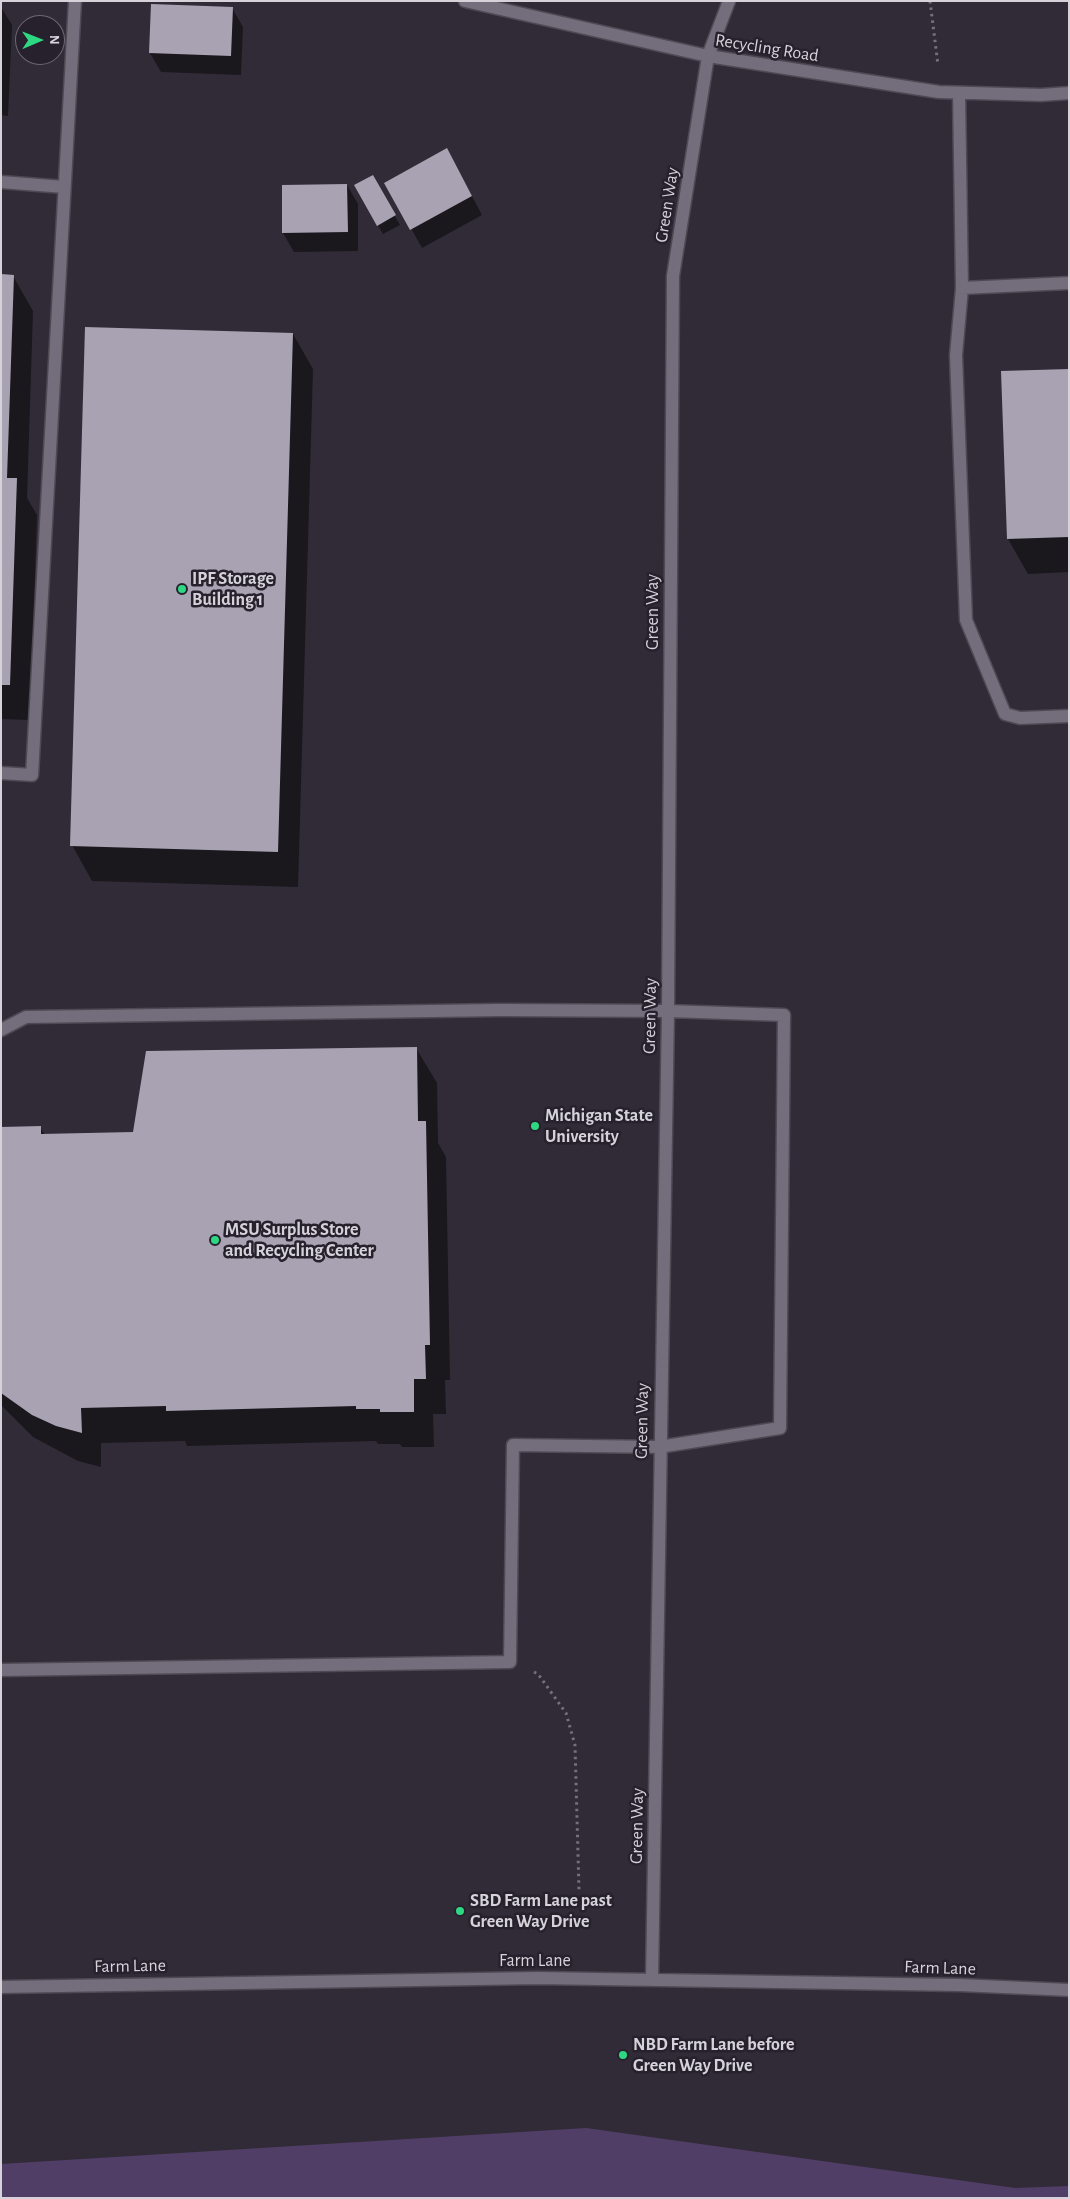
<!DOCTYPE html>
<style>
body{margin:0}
#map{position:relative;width:1070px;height:2199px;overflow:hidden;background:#312b38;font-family:"Alegreya Sans",sans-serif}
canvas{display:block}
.frame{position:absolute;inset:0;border:2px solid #d5d2da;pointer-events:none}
.north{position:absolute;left:15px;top:15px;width:50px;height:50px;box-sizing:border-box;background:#27212e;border:1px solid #6d6873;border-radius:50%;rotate:89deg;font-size:14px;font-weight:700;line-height:20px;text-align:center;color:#d5d2da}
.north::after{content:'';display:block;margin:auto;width:18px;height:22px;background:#2ed883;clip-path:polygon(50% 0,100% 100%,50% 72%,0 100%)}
</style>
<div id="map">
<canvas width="1070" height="2199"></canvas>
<div class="frame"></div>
<div class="north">N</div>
</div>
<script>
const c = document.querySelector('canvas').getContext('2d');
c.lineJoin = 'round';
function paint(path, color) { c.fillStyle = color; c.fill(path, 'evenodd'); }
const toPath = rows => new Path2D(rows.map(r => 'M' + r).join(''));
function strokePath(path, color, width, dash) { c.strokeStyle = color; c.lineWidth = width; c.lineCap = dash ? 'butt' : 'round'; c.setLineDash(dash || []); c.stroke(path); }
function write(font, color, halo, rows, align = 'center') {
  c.font = font + ' "Alegreya Sans",sans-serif'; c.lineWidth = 5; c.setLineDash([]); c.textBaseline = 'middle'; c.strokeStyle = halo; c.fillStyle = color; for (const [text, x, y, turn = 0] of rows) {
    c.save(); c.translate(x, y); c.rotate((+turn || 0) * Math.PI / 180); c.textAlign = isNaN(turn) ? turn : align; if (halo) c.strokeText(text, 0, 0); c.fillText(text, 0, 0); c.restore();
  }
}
paint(toPath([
 [586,2128,1015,2188,1069,2186,1069,2198,1,2198,1,2164]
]), '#513e66');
paint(toPath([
 [1,7,12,25,8,116,1,115],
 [232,8,243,27,241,75,161,72,150,53],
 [457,168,482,215,422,248,386,183],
 [372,176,400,225,383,234,355,186],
 [347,185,358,204,358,251,294,252,283,233],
 [1,276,13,276,33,311,27,498,37,515,30,720,1,719],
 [293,334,313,369,298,887,92,881,72,845],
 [1069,370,1069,572,1028,574,1008,539],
 [416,1048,437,1083,438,1143,446,1157,450,1380,445,1380,446,1414,433,1414,434,1447,402,1447,400,1444,378,1444,376,1441,187,1446,185,1441,101,1443,101,1467,78,1461,33,1437,1,1405,1,1128,40,1127,45,1135,134,1134]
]), '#0007');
paint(toPath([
 [151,4,233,7,231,56,149,53],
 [447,148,472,196,410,230,384,183],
 [373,175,396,215,377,226,354,185],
 [347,184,348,232,282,233,282,185],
 [1,274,14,275,7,478,17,478,10,685,1,685],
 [85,327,293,333,278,852,70,846],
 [1069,369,1069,537,1007,539,1001,371],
 [417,1047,418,1121,426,1121,430,1345,425,1345,426,1379,414,1379,414,1412,380,1412,380,1409,356,1409,356,1406,166,1411,166,1406,81,1408,82,1433,56,1426,32,1415,1,1393,1,1127,41,1126,41,1134,133,1132,146,1051]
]), '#a9a2b2');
const minor = toPath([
 [465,1,708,56,939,92,1041,95,1069,93],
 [959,93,962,288,956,355,966,620,1005,714,1020,718,1069,716],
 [1,182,64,187],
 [962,288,1069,283],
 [1,773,32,775,75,1],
 [1,1030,26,1017,500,1010,668,1011,784,1015,780,1428,659,1447,513,1445,510,1662,1,1670],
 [652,1980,668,1011,673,276,708,56,729,1],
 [1,1987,538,1978,959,1985,1069,1990]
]);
strokePath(minor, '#4e4953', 15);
strokePath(toPath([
 [930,1,938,65],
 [534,1672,538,1674,566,1713,575,1745,579,1890]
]), '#75707b', 3, [2.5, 4]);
strokePath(minor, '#736d7c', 12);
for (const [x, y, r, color] of [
 [182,589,5,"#2ed883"],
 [535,1126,5,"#2ed883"],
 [215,1240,5,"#2ed883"],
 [460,1911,5,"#2ed883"],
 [623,2055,5,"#2ed883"]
]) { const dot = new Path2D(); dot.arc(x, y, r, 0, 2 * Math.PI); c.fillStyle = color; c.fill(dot); strokePath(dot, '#27212e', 2); }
write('18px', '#d5d2da', '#27212e', [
 ["Recycling Road",767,48,9],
 ["Green Way",667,205,-81],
 ["Green Way",653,612,-90],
 ["Green Way",650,1016,-89],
 ["Green Way",642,1421,-89],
 ["Green Way",637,1826,-89],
 ["Farm Lane",535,1961],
 ["Farm Lane",130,1966,-1],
 ["Farm Lane",940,1968,2]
]);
write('bold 18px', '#d5d2da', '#27212e', [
 ["IPF Storage",192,579],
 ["Building 1",192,600],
 ["Michigan State",545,1116],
 ["University",545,1137],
 ["MSU Surplus Store",225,1230],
 ["and Recycling Center",225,1251],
 ["SBD Farm Lane past",470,1901],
 ["Green Way Drive",470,1922],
 ["NBD Farm Lane before",633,2045],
 ["Green Way Drive",633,2066]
], 'left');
</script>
